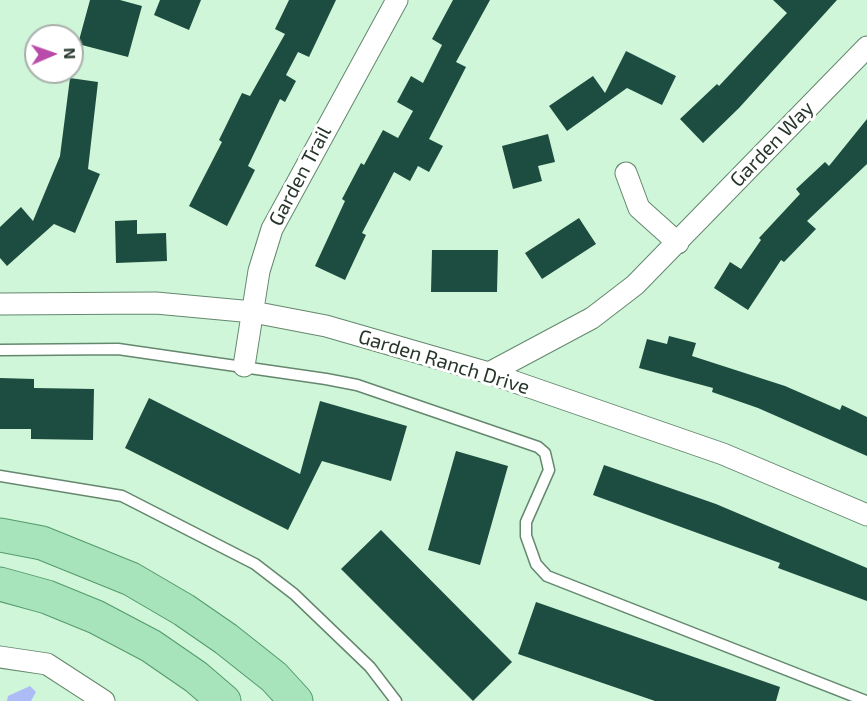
<!DOCTYPE html>
<style>
body{margin:0}
#map{position:relative;width:867px;height:701px;overflow:hidden;background:#cff6d9;font-family:"Exo 2",sans-serif}
canvas{display:block}
.north{position:absolute;left:24px;top:24px;width:60px;height:60px;box-sizing:border-box;background:#fff;border:2px solid #a9afaa;border-radius:50%;rotate:88deg;font-size:16px;font-weight:700;line-height:24px;text-align:center;color:#27362b}
.north::after{content:'';display:block;margin:auto;width:21px;height:27px;background:#b94baa;clip-path:polygon(50% 0,100% 100%,50% 72%,0 100%)}
</style>
<div id="map">
<canvas width="867" height="701"></canvas>
<div class="north">N</div>
</div>
<script>
const c = document.querySelector('canvas').getContext('2d');
c.lineJoin = 'round';
function paint(path, color) { c.fillStyle = color; c.fill(path, 'evenodd'); }
const toPath = rows => new Path2D(rows.map(r => 'M' + r).join(''));
function strokePath(path, color, width, dash) { c.strokeStyle = color; c.lineWidth = width; c.lineCap = dash ? 'butt' : 'round'; c.setLineDash(dash || []); c.stroke(path); }
function write(font, color, halo, rows, align = 'center') {
  c.font = font + ' "Exo 2",sans-serif'; c.lineWidth = 6; c.setLineDash([]); c.textBaseline = 'middle'; c.strokeStyle = halo; c.fillStyle = color; for (const [text, x, y, turn = 0] of rows) {
    c.save(); c.translate(x, y); c.rotate((+turn || 0) * Math.PI / 180); c.textAlign = isNaN(turn) ? turn : align; if (halo) c.strokeText(text, 0, 0); c.fillText(text, 0, 0); c.restore();
  }
}
paint(toPath([
 [30,686,36,692,31,701,7,701,8,696]
]), '#adbcf7');
paint(toPath([
 [90,0,120,0,142,6,128,57,78,44],
 [160,0,201,0,189,30,154,15],
 [289,0,336,0,309,57,298,52,286,75,296,81,285,102,280,99,248,166,255,170,227,226,189,206,222,142,219,140,242,93,250,96,285,34,275,29],
 [453,0,490,0,456,62,466,67,429,139,443,146,429,172,418,166,410,181,394,172,362,233,366,235,345,280,315,266,345,201,342,199,361,163,364,165,383,130,398,138,413,111,397,102,411,76,423,83,442,45,432,39],
 [773,0,837,0,739,108,703,143,680,119,717,84,719,86,787,13],
 [626,51,676,76,662,105,627,88,567,131,549,106,593,76,605,93],
 [70,78,98,82,88,169,100,174,75,233,54,224,7,266,0,258,0,227,21,207,33,221,60,156],
 [867,119,867,164,807,221,816,229,784,262,781,260,748,310,714,288,730,262,741,269,761,240,759,238,800,194,796,189,825,162,829,166],
 [548,134,555,162,538,166,542,181,513,189,502,146],
 [579,218,596,244,542,279,525,253],
 [137,220,137,234,166,233,167,261,116,263,115,221],
 [432,250,498,250,497,292,431,292],
 [669,336,696,343,692,356,785,386,840,410,842,405,867,417,867,456,758,408,712,392,713,388,639,368,647,339,667,344],
 [0,378,34,379,34,388,94,389,93,440,31,439,31,429,0,429],
 [149,398,300,474,320,401,407,426,391,481,322,461,288,530,125,448],
 [456,451,508,466,480,565,428,550],
 [604,465,716,504,867,568,867,601,778,568,780,563,593,495],
 [381,530,512,662,473,701,341,569],
 [536,602,780,687,776,701,655,701,518,654]
]), '#1d4d40');
const service = toPath([
 [0,350,118,349,326,379,357,385,538,447,545,453,549,470,526,522,526,536,536,564,547,576,866,701],
 [0,476,122,496,255,564,294,594,370,667,396,701]
]);
const minor = toPath([
 [626,173,639,208,678,243],
 [0,304,156,303,253,312,326,326,489,373,723,454,867,515],
 [244,366,259,271,272,229,397,0],
 [489,373,592,318,635,285,867,47],
 [0,657,47,664,104,701]
]);
const primary = toPath([
 [0,535,42,543,131,579,184,610,226,639,274,677,296,701],
 [0,584,47,597,96,617,151,646,196,677,224,701]
]);
strokePath(service, '#64876d', 13);
strokePath(minor, '#64876d', 23);
strokePath(primary, '#549a6b', 35);
strokePath(service, '#fff', 10);
strokePath(minor, '#fff', 21);
strokePath(primary, '#a7e3bb', 33);
write('20px', '#27362b', '#fff', [
 ["Garden Way",772,144,-46],
 ["Garden Trail",300,176,-62],
 ["Garden Ranch Drive",444,362,17]
]);
</script>
